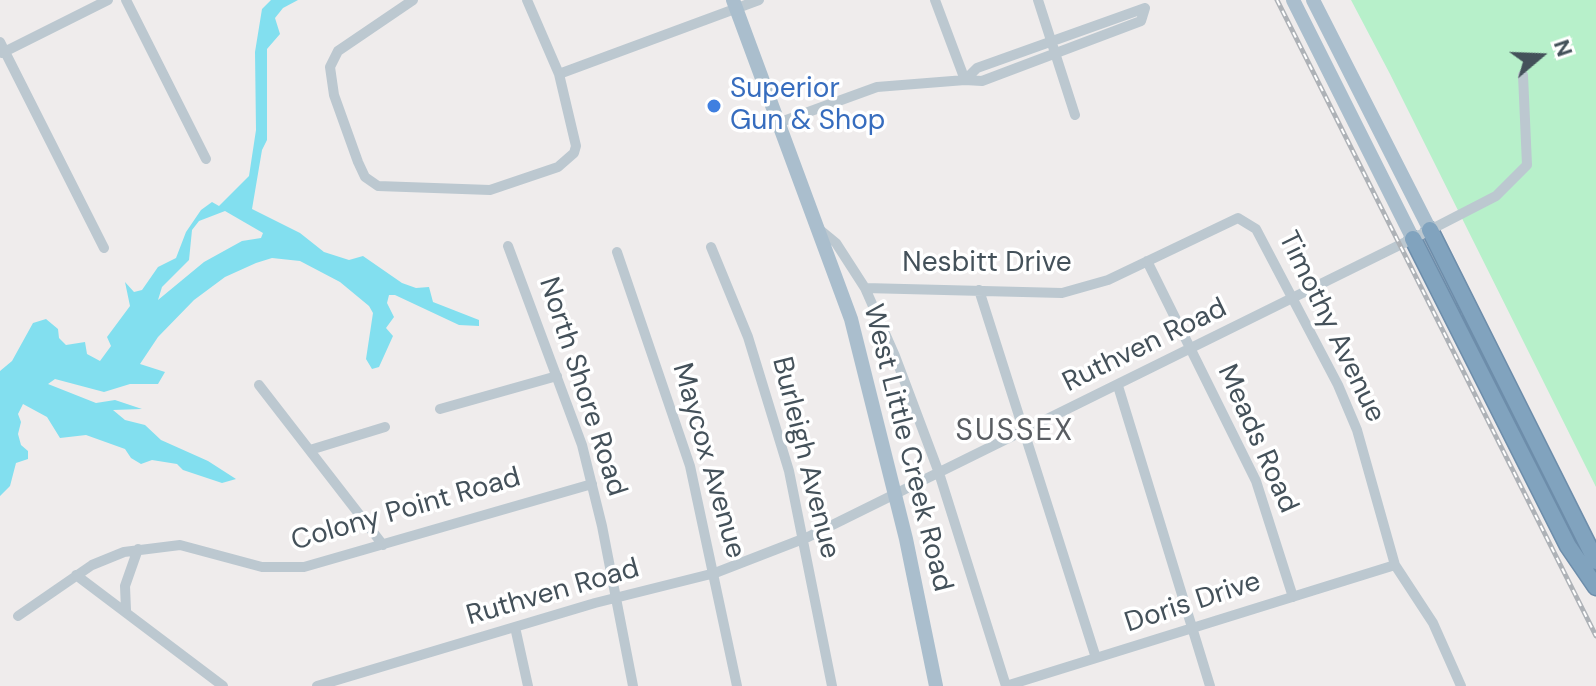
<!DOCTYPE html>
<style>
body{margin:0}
#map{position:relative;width:1596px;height:686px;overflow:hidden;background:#efecec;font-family:"DM Sans",sans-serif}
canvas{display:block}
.north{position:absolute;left:1500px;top:16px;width:80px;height:80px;-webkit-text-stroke:6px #fff;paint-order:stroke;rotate:71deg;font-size:22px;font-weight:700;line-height:32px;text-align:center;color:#44515a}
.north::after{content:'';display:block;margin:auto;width:28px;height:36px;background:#44515a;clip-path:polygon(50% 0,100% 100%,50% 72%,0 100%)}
</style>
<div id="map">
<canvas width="1596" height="686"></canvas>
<div class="north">N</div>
</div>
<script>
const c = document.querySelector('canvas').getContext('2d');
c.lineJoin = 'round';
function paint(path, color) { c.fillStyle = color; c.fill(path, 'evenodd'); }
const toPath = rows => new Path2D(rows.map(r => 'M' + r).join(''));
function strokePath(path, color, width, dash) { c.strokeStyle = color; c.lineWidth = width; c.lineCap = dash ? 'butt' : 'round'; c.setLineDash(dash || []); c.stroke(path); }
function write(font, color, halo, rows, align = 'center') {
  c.font = font + ' "DM Sans",sans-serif'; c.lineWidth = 7; c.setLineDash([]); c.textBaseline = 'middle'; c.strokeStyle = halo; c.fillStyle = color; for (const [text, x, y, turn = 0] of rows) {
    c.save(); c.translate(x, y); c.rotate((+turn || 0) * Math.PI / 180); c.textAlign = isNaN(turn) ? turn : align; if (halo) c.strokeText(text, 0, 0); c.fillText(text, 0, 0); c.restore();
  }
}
paint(toPath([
 [1351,0,1596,0,1596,487,1390,74]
]), '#b7f0ca');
paint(toPath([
 [271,0,298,0,283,8,275,18,280,34,267,49,267,140,262,150,252,209,300,233,324,252,349,260,363,256,402,283,416,288,429,287,433,302,479,320,479,326,459,325,395,295,389,295,387,303,394,317,386,328,393,336,379,367,372,369,366,359,373,313,369,306,340,282,300,261,272,258,256,263,225,277,194,300,158,337,140,364,165,372,158,384,130,384,104,392,55,379,48,384,96,403,115,400,142,409,113,410,125,420,145,425,161,440,208,461,236,479,222,483,183,470,177,464,152,460,141,464,131,458,125,449,86,435,60,438,47,417,23,404,18,414,21,422,18,434,21,445,28,451,28,459,16,463,10,486,0,496,0,371,12,361,33,323,46,319,58,329,59,338,66,345,85,342,87,354,100,361,111,346,107,337,130,306,125,282,134,292,142,290,158,267,176,258,186,232,201,210,212,202,219,206,249,176,256,130,255,52,262,9],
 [225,211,263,233,261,238,242,241,204,262,158,300,162,287,189,260,192,230,199,221]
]), '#82dfef');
const highway = toPath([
 [1430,230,1596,561],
 [1413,239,1568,546,1596,587]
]);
strokePath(highway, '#6d8daa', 19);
strokePath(toPath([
 [126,0,206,159],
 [413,0,338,51,330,67,334,95,358,162,365,177,378,186,490,190,558,167,574,153,576,146,559,74,527,0],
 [1038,0,1075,115],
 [1145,8,1141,21,982,81,965,80,977,68,1145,8],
 [0,42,104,248],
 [2,53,108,0],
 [559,74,759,0],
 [778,123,877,87,965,80,935,0],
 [819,229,836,243,865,288,895,356,939,473,1006,686],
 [508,246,582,445,602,526,633,686],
 [711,247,748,337,789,471,832,686],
 [617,252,690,466,737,686],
 [1147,261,1256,481,1293,597],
 [865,288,1062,293,1108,280,1238,218,1256,229,1338,385,1357,430,1395,565,1433,623,1461,686],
 [979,290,1096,658],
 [259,385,383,545],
 [1118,386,1210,686],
 [440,409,557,376],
 [310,450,385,427],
 [76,575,223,686],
 [126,610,125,586,138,549],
 [18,616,92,565,124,552,180,545,262,567,304,567,592,484],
 [515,627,528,686],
 [317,686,595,603,715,573,808,537,1430,230,1496,196,1527,165,1523,75],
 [1006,686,1395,565]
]), '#bcc8d0', 10);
strokePath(toPath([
 [733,0,851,319,906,539,936,686],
 [1293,0,1413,239],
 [1313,0,1430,230]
]), '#aabecd', 14);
strokePath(highway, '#81a3be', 16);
const rail = toPath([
 [1277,0,1596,636]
]);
strokePath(rail, '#aeb2b7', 5);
strokePath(rail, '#fff', 2, [6]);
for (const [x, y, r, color] of [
 [714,106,8,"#3f7fe0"]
]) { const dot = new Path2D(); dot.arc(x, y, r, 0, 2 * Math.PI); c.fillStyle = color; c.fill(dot); strokePath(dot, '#fff', 3); }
write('28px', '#366cbe', '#fff', [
 ["Superior",730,90],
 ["Gun & Shop",730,122]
], 'left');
write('28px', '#44515a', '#fff', [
 ["Nesbitt Drive",987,264],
 ["Timothy Avenue",1331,327,64],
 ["Ruthven Road",1145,346,-26],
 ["North Shore Road",582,387,72],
 ["Meads Road",1257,439,66],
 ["West Little Creek Road",907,448,76],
 ["Burleigh Avenue",805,458,76],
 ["Maycox Avenue",708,461,74],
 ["Colony Point Road",406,510,-16],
 ["Ruthven Road",553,593,-16],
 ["Doris Drive",1193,603,-18]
]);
c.letterSpacing = '2px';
write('30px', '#595d62', '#fff', [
 ["SUSSEX",1015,432]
]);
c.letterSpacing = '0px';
</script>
